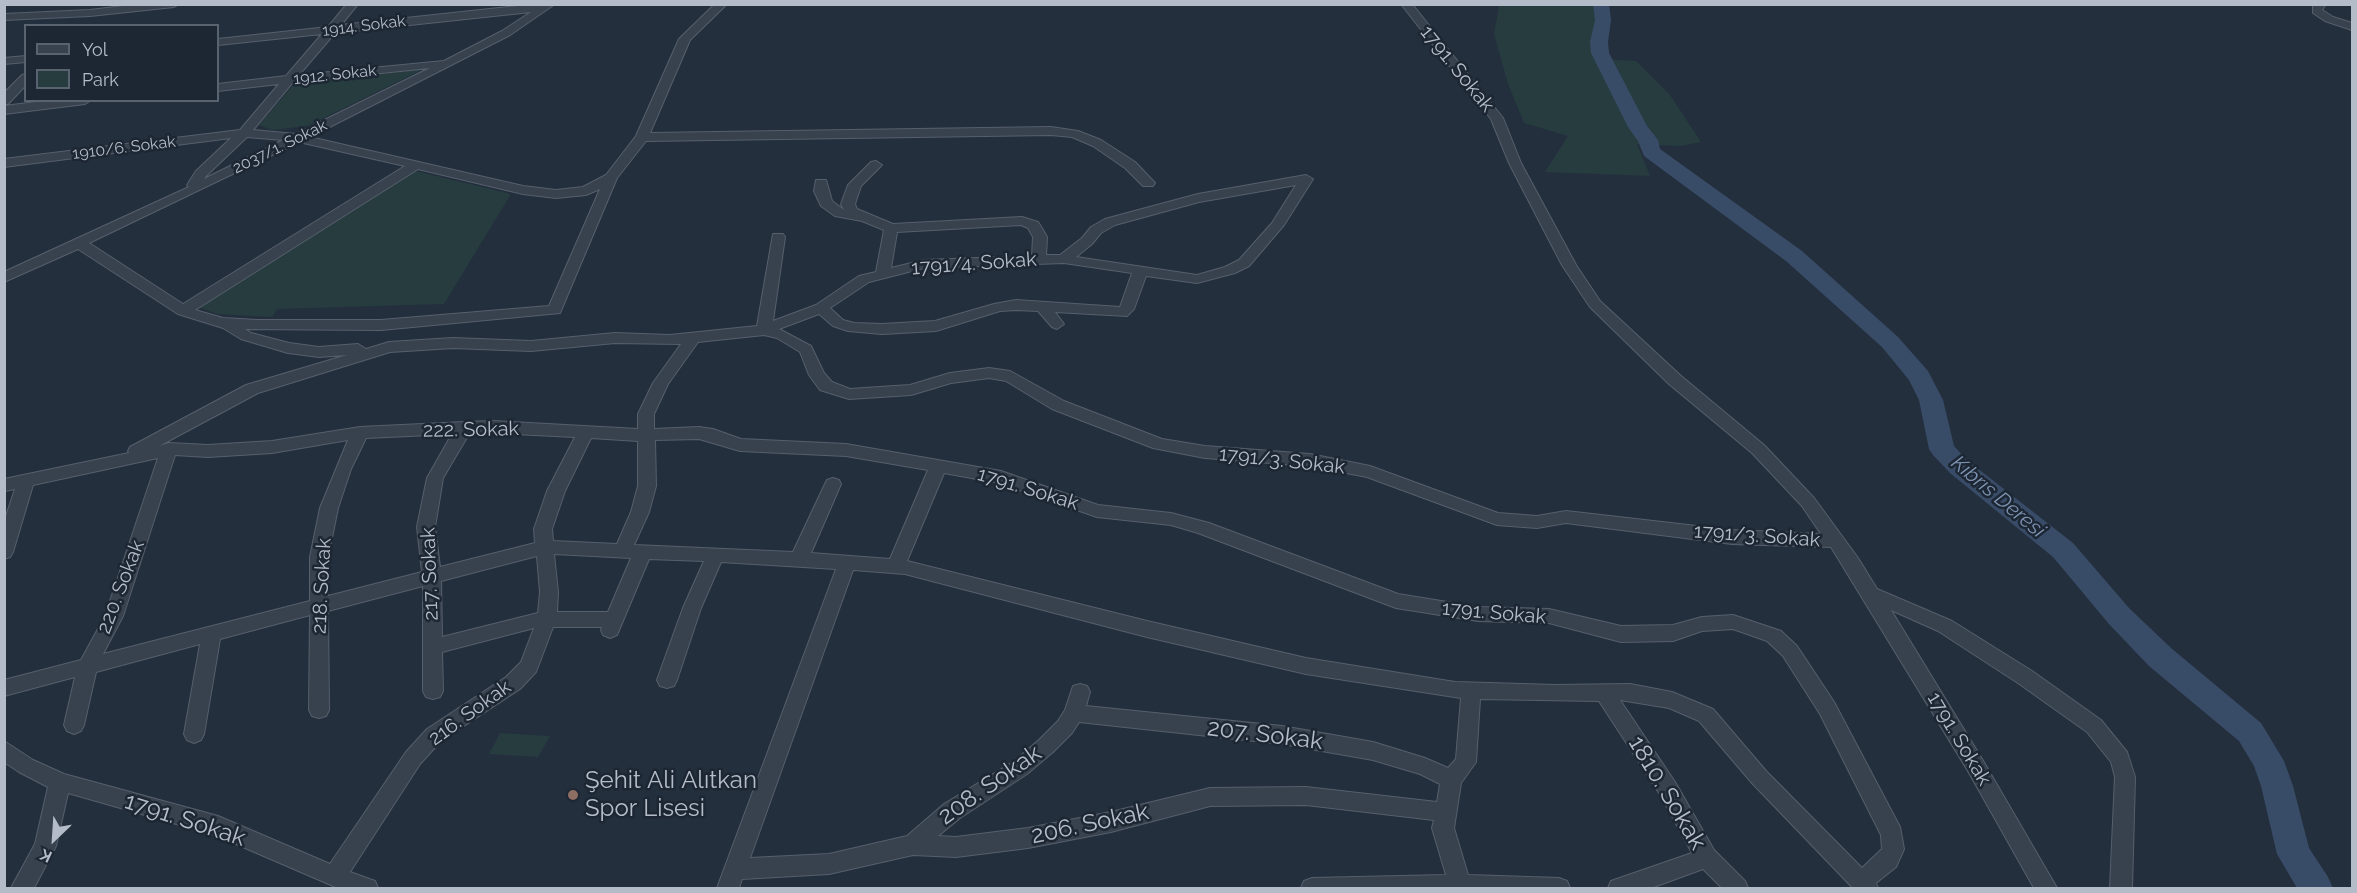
<!DOCTYPE html>
<meta charset="utf-8">
<style>
body{margin:0}
#map{position:relative;width:2357px;height:893px;overflow:hidden;background:#242f3e;font-family:Raleway,sans-serif}
canvas{display:block}
.frame{position:absolute;inset:0;border:6px solid #b4bcc9;pointer-events:none}
.legend{position:absolute;left:24px;top:24px;width:195px;height:78px;box-sizing:border-box;background:#1d2633;border:2px solid #59626f;margin:0;padding:8px 10px;list-style:none;font-size:18px;color:#b4bcc9}
.legend li{display:flex;align-items:center;gap:12px;height:30px}
.legend b{width:30px;border:2px solid #59626f}
.north{position:absolute;left:24px;top:809px;width:60px;height:60px;-webkit-text-stroke:4px #1d2633;paint-order:stroke;rotate:205deg;font-size:16px;font-weight:700;line-height:24px;text-align:center;color:#b4bcc9}
.north::after{content:'';display:block;margin:auto;width:21px;height:27px;background:#b4bcc9;clip-path:polygon(50% 0,100% 100%,50% 72%,0 100%)}
</style>
<div id="map">
<canvas width="2357" height="893"></canvas>
<div class="frame"></div>
<ul class="legend">
<li><b style="height:8px;background:#38414e"></b>Yol</li>
<li><b style="height:16px;background:#263c3f"></b>Park</li>
</ul>
<div class="north">K</div>
</div>
<script>
const c = document.querySelector('canvas').getContext('2d');
c.lineJoin = 'round';
function paint(path, color) { c.fillStyle = color; c.fill(path, 'evenodd'); }
const toPath = rows => new Path2D(rows.map(r => 'M' + r).join(''));
function strokePath(path, color, width, dash) { c.strokeStyle = color; c.lineWidth = width; c.lineCap = dash ? 'butt' : 'round'; c.setLineDash(dash || []); c.stroke(path); }
function write(font, color, halo, rows, align = 'center') {
  c.font = font + ' Raleway,sans-serif'; c.lineWidth = 5; c.setLineDash([]); c.textBaseline = 'middle'; c.strokeStyle = halo; c.fillStyle = color; for (const [text, x, y, turn = 0] of rows) {
    c.save(); c.translate(x, y); c.rotate((+turn || 0) * Math.PI / 180); c.textAlign = isNaN(turn) ? turn : align; if (halo) c.strokeText(text, 0, 0); c.fillText(text, 0, 0); c.restore();
  }
}
paint(toPath([
 [1499,5,1595,5,1598,59,1636,61,1670,95,1701,142,1681,146,1637,144,1650,176,1545,172,1568,136,1524,123,1508,84,1494,34],
 [424,69,307,126,272,130,259,125,294,84],
 [412,170,511,194,444,304,277,309,272,317,217,314,201,308,200,303],
 [500,733,550,736,538,757,489,754]
]), '#263c3f');
paint(toPath([
 [1593,4,1609,4,1611,20,1608,42,1609,53,1647,126,1658,140,1660,149,1802,251,1898,337,1928,371,1943,400,1954,446,1968,461,2073,543,2129,608,2171,648,2261,723,2284,761,2293,786,2309,848,2328,877,2333,888,2297,888,2277,854,2261,786,2254,766,2239,741,2149,666,2109,624,2053,557,1950,473,1933,455,1929,449,1919,400,1909,380,1882,347,1786,261,1644,156,1638,141,1628,127,1591,53,1590,42,1595,20,1593,4]
]), '#394c67');
const minor = toPath([
 [139,4,179,4,174,7,90,16,4,20,4,14,90,10,139,4],
 [347,4,358,4,341,25,536,4,555,4,510,35,310,137,523,186,556,190,583,187,606,175,636,136,679,39,715,4,727,4,690,40,650,133,1051,127,1078,131,1101,140,1135,162,1155,183,1153,186,1143,186,1125,168,1093,146,1072,137,1051,135,646,141,617,178,560,313,381,330,245,329,251,333,289,343,319,347,358,344,366,349,389,342,453,338,531,341,615,333,670,335,757,326,773,234,783,234,785,237,773,321,816,305,859,276,876,272,884,230,862,221,835,216,821,206,814,191,816,180,826,180,832,201,844,210,841,204,848,185,871,162,876,161,882,165,861,186,855,204,857,209,893,224,1022,217,1038,222,1040,225,1047,237,1046,255,1060,255,1082,238,1091,227,1105,219,1198,194,1306,175,1313,179,1284,225,1249,266,1235,273,1197,283,1146,276,1134,309,1127,316,1055,312,1064,324,1057,329,1052,327,1038,311,1016,310,1000,311,936,331,882,334,848,331,833,326,819,314,779,329,811,346,824,373,832,382,850,389,910,385,950,373,989,368,1010,371,1064,401,1162,439,1205,446,1310,454,1370,466,1498,513,1537,516,1566,511,1732,530,1821,534,1802,506,1752,453,1669,384,1590,307,1562,265,1509,163,1491,119,1401,4,1412,4,1503,118,1521,163,1576,265,1600,301,1681,376,1764,445,1814,498,1858,558,1877,589,1952,621,2032,671,2101,720,2127,752,2135,777,2132,888,2110,888,2115,777,2111,762,2087,732,2018,683,1938,631,1891,610,1982,759,2057,888,2034,888,1968,771,1831,547,1732,544,1566,523,1537,528,1497,525,1367,477,1310,466,1205,458,1153,448,1052,409,1006,381,989,378,951,383,911,395,849,399,820,390,809,375,800,352,777,338,764,335,698,342,668,384,654,414,654,429,699,427,713,429,741,439,846,444,1001,471,1098,505,1171,513,1209,523,1398,594,1478,607,1549,609,1621,626,1673,625,1702,617,1733,615,1781,631,1797,646,1834,702,1900,827,1904,849,1896,867,1876,883,1878,888,1853,888,1752,783,1699,721,1669,708,1620,700,1675,782,1714,850,1745,881,1748,888,1722,888,1703,869,1651,888,1608,888,1611,881,1692,853,1661,796,1599,701,1480,699,1476,762,1461,783,1454,828,1468,875,1559,878,1567,881,1570,888,1301,888,1304,881,1312,878,1446,875,1432,828,1434,820,1306,805,1210,806,1111,832,1028,848,956,857,913,855,829,874,742,879,739,888,717,888,836,569,721,562,701,608,677,680,674,686,667,688,660,686,657,680,683,608,704,561,649,559,617,635,610,638,603,635,601,630,602,627,553,627,536,672,520,689,441,741,420,764,350,872,375,881,378,888,338,888,215,835,68,793,56,846,34,888,11,888,35,844,48,787,19,772,4,762,4,741,33,760,64,774,218,816,330,864,406,752,427,729,506,677,521,662,534,628,442,652,443,691,440,697,433,699,426,697,423,691,423,586,328,611,329,710,326,716,319,718,312,716,309,710,310,615,220,639,204,734,201,740,194,743,187,740,184,734,200,644,96,672,84,725,81,731,74,734,67,731,64,725,75,677,4,696,4,680,81,660,105,616,158,458,33,485,13,552,10,557,4,559,4,522,15,489,4,491,4,479,129,453,128,451,130,447,246,385,347,355,319,357,288,353,241,339,223,328,178,314,78,249,4,282,4,272,189,187,187,185,196,171,231,138,4,167,4,159,240,130,279,84,218,91,218,84,286,76,322,34,218,45,218,39,328,27,347,4],
 [531,12,502,31,444,61,299,75,335,33,531,12],
 [430,68,296,134,253,130,293,82,430,68],
 [247,137,283,140,204,179,206,176,247,137],
 [299,142,405,166,183,304,89,243,299,142],
 [418,169,523,194,556,198,586,195,600,189,549,306,381,320,257,320,223,318,195,310,418,169],
 [1296,185,1272,223,1239,260,1225,267,1197,275,1076,257,1092,244,1101,233,1115,225,1199,202,1296,185],
 [1021,225,1028,228,1033,237,1032,256,924,260,891,268,897,232,1021,225],
 [1064,263,1132,273,1120,307,1016,300,994,304,935,321,882,324,854,323,843,320,830,308,869,282,924,268,1064,263],
 [615,343,681,344,653,383,638,414,638,429,493,421,464,422,360,427,272,441,208,445,169,443,159,446,258,393,390,352,453,348,531,351,615,343],
 [493,433,575,437,547,491,534,529,535,543,440,567,435,527,443,478,469,434,493,433],
 [452,434,427,478,417,527,422,572,328,596,328,557,338,508,351,469,366,438,452,434],
 [591,438,638,441,638,486,631,512,617,544,553,541,552,529,565,491,591,438],
 [699,439,740,451,846,456,928,470,890,559,811,553,841,484,839,480,833,478,827,480,825,484,793,552,634,545,649,512,656,486,655,440,699,439],
 [348,440,320,508,310,557,310,601,103,654,123,616,175,455,208,457,272,453,348,440],
 [944,473,999,483,1097,517,1171,525,1198,533,1396,608,1478,621,1549,623,1621,642,1673,641,1702,631,1733,629,1767,641,1783,656,1820,714,1881,835,1882,849,1862,868,1766,771,1713,709,1672,692,1630,684,1556,685,1455,682,1306,658,1147,621,907,561,944,473],
 [554,554,631,558,608,612,557,612,558,592,554,554],
 [537,556,540,592,538,613,442,637,441,581,537,556],
 [853,570,905,574,1147,637,1306,674,1461,698,1456,759,1448,768,1425,758,1373,742,1282,726,1086,706,1090,692,1087,686,1080,684,1073,686,1065,710,1058,721,1039,740,1013,762,944,804,907,836,829,854,750,858,853,570],
 [1079,722,1282,744,1373,760,1420,774,1440,784,1437,802,1306,787,1210,788,1111,812,1028,828,956,837,938,836,960,818,1027,774,1053,752,1072,733,1079,722],
 [2313,4,2326,4,2322,10,2333,17,2352,23,2352,30,2325,21,2313,13,2313,4],
 [26,56,26,62,4,64,4,58,26,56],
 [26,74,26,85,8,104,4,104,4,93,22,75,26,74],
 [52,100,91,100,85,104,4,114,4,106,52,100]
]);
strokePath(minor, '#565f6c', 2);
paint(minor, '#38414e');
for (const [x, y, r, color] of [
 [573,795,6,"#8d6e63"]
]) { const dot = new Path2D(); dot.arc(x, y, r, 0, 2 * Math.PI); c.fillStyle = color; c.fill(dot); strokePath(dot, '#1d2633', 2); }
write('16px', '#b4bcc9', '#1d2633', [
 ["1914. Sokak",364,26,-7],
 ["1912. Sokak",335,75,-6],
 ["2037/1. Sokak",280,147,-26],
 ["1910/6. Sokak",124,148,-7]
]);
write('20px', '#b4bcc9', '#1d2633', [
 ["1791. Sokak",1457,69,51],
 ["1791/4. Sokak",974,264,-4],
 ["222. Sokak",471,430,-1],
 ["1791/3. Sokak",1282,461,6],
 ["1791. Sokak",1028,489,17],
 ["1791/3. Sokak",1757,536,4],
 ["217. Sokak",430,574,-92],
 ["218. Sokak",322,586,-87],
 ["220. Sokak",121,587,-69],
 ["1791. Sokak",1494,613,5],
 ["216. Sokak",470,713,-36],
 ["1791. Sokak",1959,739,59]
]);
write('italic 21px', '#7c92b1', '#1d2633', [
 ["Kıbrıs Deresi",1998,497,40]
]);
write('24px', '#b4bcc9', '#1d2633', [
 ["207. Sokak",1265,735,7],
 ["208. Sokak",990,785,-35],
 ["1810. Sokak",1667,793,59],
 ["1791. Sokak",185,820,18],
 ["206. Sokak",1090,824,-12]
]);
write('24px', '#b4bcc9', '#1d2633', [
 ["Şehit Ali Alıtkan",585,781],
 ["Spor Lisesi",585,809]
], 'left');
</script>
